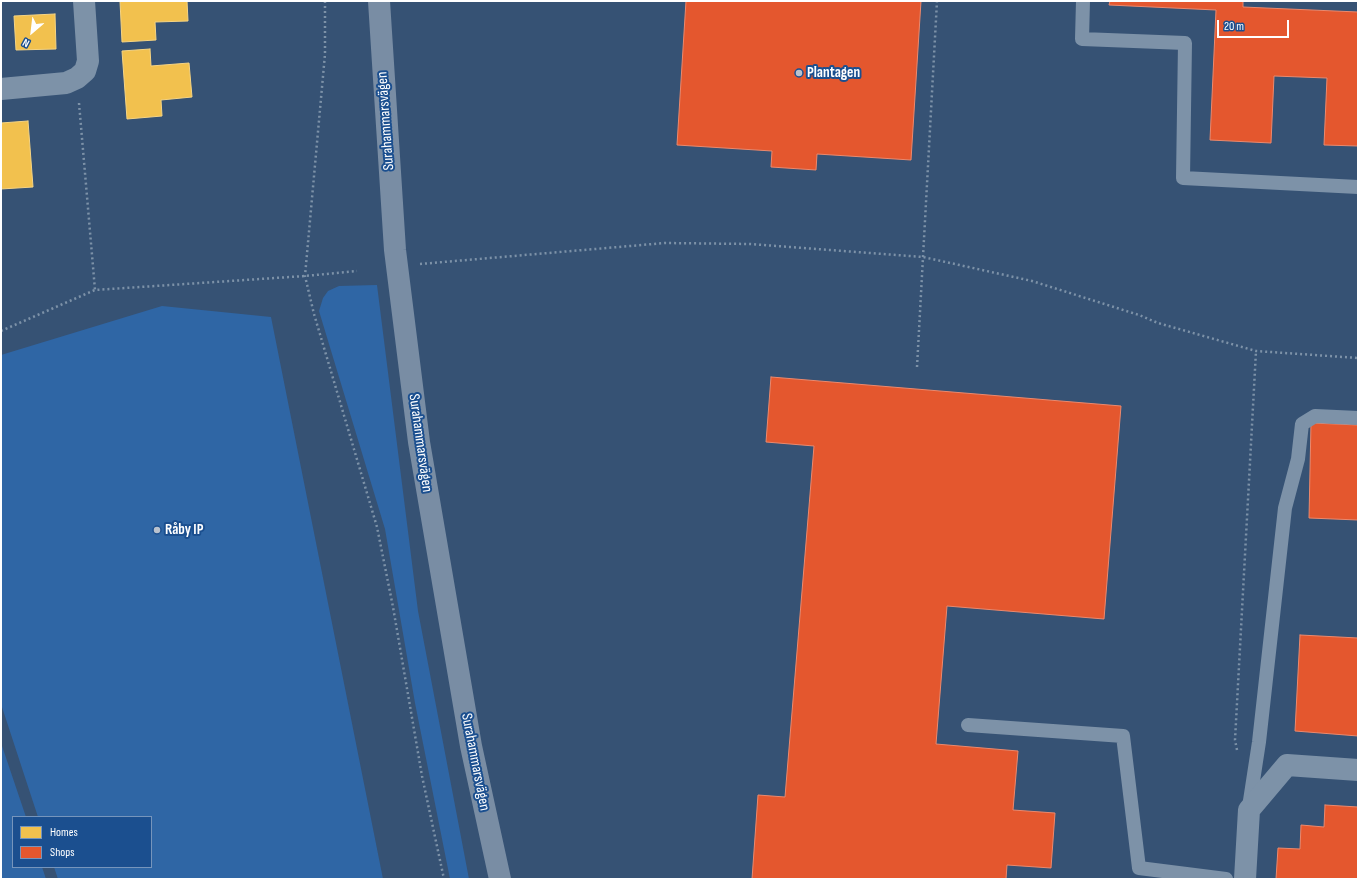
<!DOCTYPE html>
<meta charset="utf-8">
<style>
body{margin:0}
#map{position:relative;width:1359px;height:880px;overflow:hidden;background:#365274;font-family:"Sofia Sans Condensed",sans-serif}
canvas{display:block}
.frame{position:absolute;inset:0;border:2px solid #fff;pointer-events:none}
.legend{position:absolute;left:12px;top:816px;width:140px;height:52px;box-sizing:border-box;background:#1b4f8f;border:1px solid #7695bc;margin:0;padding:5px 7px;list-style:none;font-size:12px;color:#fff}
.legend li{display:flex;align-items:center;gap:8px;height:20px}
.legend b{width:20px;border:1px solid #7695bc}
.north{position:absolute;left:12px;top:12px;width:40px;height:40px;-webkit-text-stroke:3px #1b4f8f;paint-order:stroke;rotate:208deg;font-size:11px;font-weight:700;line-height:16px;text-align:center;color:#fff}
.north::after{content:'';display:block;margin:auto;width:14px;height:18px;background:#fff;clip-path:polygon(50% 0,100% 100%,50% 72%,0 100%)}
.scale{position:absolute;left:1217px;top:20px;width:72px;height:18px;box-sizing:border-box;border:2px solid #fff;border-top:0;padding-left:5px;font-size:12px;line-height:14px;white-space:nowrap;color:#fff;-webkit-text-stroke:3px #1b4f8f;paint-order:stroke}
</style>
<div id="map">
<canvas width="1359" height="880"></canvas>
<div class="frame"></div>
<ul class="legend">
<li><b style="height:11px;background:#f2c14e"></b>Homes</li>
<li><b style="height:11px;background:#e4572e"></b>Shops</li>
</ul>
<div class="north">N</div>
<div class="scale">20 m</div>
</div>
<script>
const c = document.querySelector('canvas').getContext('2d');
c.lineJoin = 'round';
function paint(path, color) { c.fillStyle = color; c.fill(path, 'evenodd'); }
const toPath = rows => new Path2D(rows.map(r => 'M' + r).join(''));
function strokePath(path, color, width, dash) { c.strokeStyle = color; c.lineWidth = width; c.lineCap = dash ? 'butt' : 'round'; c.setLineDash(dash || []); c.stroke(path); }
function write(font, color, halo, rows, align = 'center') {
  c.font = font + ' "Sofia Sans Condensed",sans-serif'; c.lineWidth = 4; c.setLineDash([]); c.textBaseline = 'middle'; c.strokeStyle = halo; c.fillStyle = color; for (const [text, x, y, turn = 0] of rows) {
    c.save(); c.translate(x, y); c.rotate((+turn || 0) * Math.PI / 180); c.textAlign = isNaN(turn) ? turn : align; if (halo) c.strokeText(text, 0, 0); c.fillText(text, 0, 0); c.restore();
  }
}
paint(toPath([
 [377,285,418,611,469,879,450,879,415,703,385,529,319,311,323,298,328,291,339,286],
 [162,306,271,317,383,879,58,879,54,867,151,867,151,817,38,817,1,704,1,355],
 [1,743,26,817,13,817,13,867,42,867,46,879,1,879]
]), '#2f66a5');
const homes = toPath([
 [120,1,187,1,188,21,155,22,156,40,122,42,120,1],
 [55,14,56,49,16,50,14,16,55,14],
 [150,49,151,66,189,63,192,97,161,100,162,116,127,119,122,51,150,49],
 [28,121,33,187,1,189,1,123,28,121]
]);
paint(homes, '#f2c14e');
strokePath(homes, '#f6d483', 1);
const shops = toPath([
 [686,1,921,1,911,160,817,154,816,170,771,167,772,151,677,145,686,1],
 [1110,1,1243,1,1243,7,1358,12,1358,146,1324,145,1327,78,1274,76,1271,143,1210,140,1216,10,1109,5,1110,1],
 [771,377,1121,406,1104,619,947,606,936,744,1018,751,1013,810,1055,813,1051,868,1007,865,1006,879,752,879,758,795,785,797,814,446,766,442,771,377],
 [1311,423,1358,425,1358,520,1309,518,1311,423],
 [1300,635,1358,638,1358,736,1295,731,1300,635],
 [1325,805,1358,807,1358,879,1276,879,1278,848,1300,849,1301,825,1324,827,1325,805]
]);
paint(shops, '#e4572e');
strokePath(shops, '#ec896d', 1);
strokePath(toPath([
 [325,1,325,54,305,276,314,314,377,527,393,607,422,776,444,879],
 [79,103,95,290],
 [420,264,665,243,750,244,923,257,1032,281,1139,315,1158,323,1256,351,1358,358],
 [1,331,95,290,305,276,357,271],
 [917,367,937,1],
 [1237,750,1235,740,1256,351]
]), '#7d92a8', 2.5, [2, 3]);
strokePath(toPath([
 [1083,1,1082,39,1185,43,1183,178,1358,187],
 [968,725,1123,736,1139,868,1226,879],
 [1249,807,1259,742,1285,508,1298,459,1302,424,1315,416,1358,418]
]), '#7d92a8', 14);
strokePath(toPath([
 [1,89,66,83,77,78,85,71,88,61,84,1],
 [1245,879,1249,810,1287,765,1358,770]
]), '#7d92a8', 22);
strokePath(toPath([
 [379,1,395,250,419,442,471,746,500,879]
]), '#798da4', 22);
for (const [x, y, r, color] of [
 [799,73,4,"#b9c2ce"],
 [157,530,4,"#b9c2ce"]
]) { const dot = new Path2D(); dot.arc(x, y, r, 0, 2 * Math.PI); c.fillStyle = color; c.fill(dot); strokePath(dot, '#1b4f8f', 1.5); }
write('bold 15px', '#fff', '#1b4f8f', [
 ["Plantagen",807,73],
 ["Råby IP",165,530]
], 'left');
write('15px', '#fff', '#1b4f8f', [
 ["Surahammarsvägen",386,121,-94],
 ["Surahammarsvägen",420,443,82],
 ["Surahammarsvägen",475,762,79]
]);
</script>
